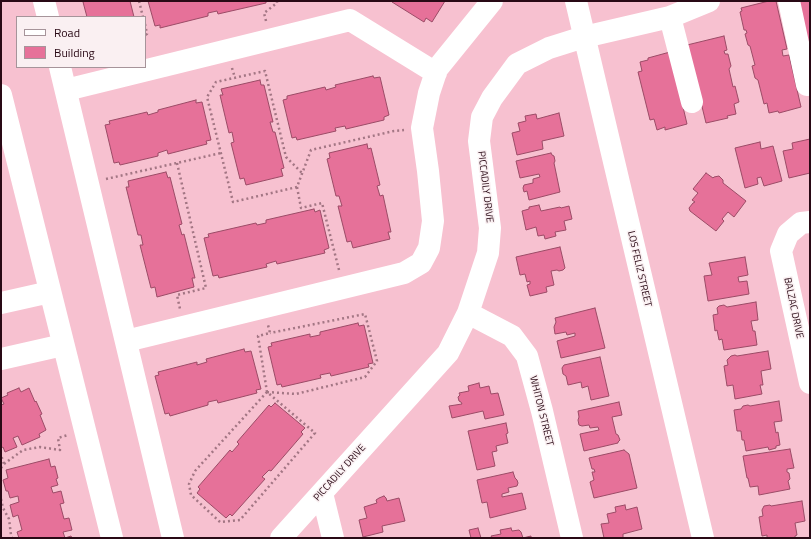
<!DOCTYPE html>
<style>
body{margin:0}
#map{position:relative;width:811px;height:539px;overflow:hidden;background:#f7c1d0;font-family:"Titillium Web",sans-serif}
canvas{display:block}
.frame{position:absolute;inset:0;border:2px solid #290915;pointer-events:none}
.legend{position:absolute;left:16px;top:16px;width:130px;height:52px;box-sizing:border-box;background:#faf0f2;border:1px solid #a6949a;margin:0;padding:5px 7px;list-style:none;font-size:12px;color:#290915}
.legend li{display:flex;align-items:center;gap:8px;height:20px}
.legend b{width:20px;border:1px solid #a6949a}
</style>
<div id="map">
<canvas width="811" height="539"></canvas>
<div class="frame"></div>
<ul class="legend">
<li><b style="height:5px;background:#fff"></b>Road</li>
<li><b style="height:11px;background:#e67199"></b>Building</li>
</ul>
</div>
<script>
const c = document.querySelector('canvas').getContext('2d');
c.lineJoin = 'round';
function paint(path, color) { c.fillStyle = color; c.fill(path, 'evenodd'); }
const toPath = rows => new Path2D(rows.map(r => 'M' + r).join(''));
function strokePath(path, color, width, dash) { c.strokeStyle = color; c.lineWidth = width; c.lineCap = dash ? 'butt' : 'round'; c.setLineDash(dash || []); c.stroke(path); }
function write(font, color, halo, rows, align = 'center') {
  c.font = font + ' "Titillium Web",sans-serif'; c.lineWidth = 3; c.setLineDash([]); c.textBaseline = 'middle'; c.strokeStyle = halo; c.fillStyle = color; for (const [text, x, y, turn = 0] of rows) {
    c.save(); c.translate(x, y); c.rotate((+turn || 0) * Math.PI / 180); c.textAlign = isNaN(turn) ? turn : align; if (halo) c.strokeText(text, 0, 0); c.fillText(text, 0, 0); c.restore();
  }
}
const building = toPath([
 [86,1,130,1,134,17,87,17,83,2,86,1],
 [148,1,266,1,266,3,218,14,217,11,208,13,208,16,160,28,160,25,155,26,148,1],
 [393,1,445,1,432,22,426,18,424,22,392,2,393,1],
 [769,1,776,1,787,49,782,50,783,56,789,55,801,107,779,113,778,111,769,113,767,103,764,104,758,80,755,78,752,66,755,65,750,46,748,45,745,34,747,33,746,30,744,30,740,12,742,11,741,8,769,1],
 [794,1,810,1,810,66,794,1],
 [724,36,727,50,724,51,725,54,728,54,731,66,729,69,733,87,735,86,739,102,734,104,736,114,727,116,728,118,706,123,687,45,724,36],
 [670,52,687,124,665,130,665,127,657,130,654,119,650,120,638,72,642,71,640,62,648,60,648,58,670,52],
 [373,76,374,78,380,77,389,115,384,117,384,120,346,129,345,126,335,128,336,131,297,140,296,137,292,138,283,100,287,99,287,96,325,87,326,90,336,87,335,85,373,76],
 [260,80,261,85,264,85,273,122,270,122,273,132,275,132,284,168,281,169,283,176,246,185,244,178,240,179,231,143,234,142,232,132,229,133,220,95,223,95,221,89,260,80],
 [196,100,196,103,202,102,211,140,206,141,207,144,168,154,167,150,158,153,158,156,120,165,119,162,114,163,105,125,110,124,109,121,147,112,148,115,158,112,158,110,196,100],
 [559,113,564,136,542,141,543,149,517,155,512,133,520,131,518,123,526,121,525,116,536,114,537,119,559,113],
 [810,139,810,173,789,178,783,151,793,149,792,143,810,139],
 [760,142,761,149,773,146,782,181,764,186,761,177,757,178,758,184,745,188,735,148,760,142],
 [367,144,368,149,371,148,380,185,377,186,380,196,383,195,391,232,388,232,390,239,353,248,351,241,347,242,338,206,342,206,339,196,336,196,327,159,330,158,329,153,367,144],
 [551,153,552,155,554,156,555,161,554,163,560,192,529,200,527,191,524,192,523,188,524,185,533,183,533,179,540,177,539,174,520,178,516,161,551,153],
 [166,172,168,178,170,177,182,224,179,225,182,235,184,234,195,278,192,278,194,287,157,297,155,287,151,288,140,245,143,245,141,235,138,235,126,187,129,187,128,181,166,172],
 [706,173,713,178,714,177,719,176,723,180,723,183,746,201,734,217,728,212,722,219,724,221,716,231,690,211,689,208,693,203,695,202,692,200,698,193,693,189,706,173],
 [539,205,541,211,560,207,561,208,569,206,572,219,564,221,566,230,555,232,556,236,545,239,544,235,538,236,536,227,526,230,522,211,529,209,529,207,539,205],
 [314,209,315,212,320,210,329,248,324,250,325,253,277,264,276,261,266,264,267,267,219,278,218,275,213,276,204,238,209,237,208,234,256,223,257,225,266,223,266,220,314,209],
 [560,247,565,268,563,270,559,271,557,270,551,271,554,285,546,287,547,292,530,296,527,285,530,284,530,281,527,282,525,274,520,275,516,257,560,247],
 [745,257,748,275,738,277,739,282,747,281,749,294,708,301,704,276,712,275,709,263,745,257],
 [756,302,758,320,751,321,753,331,755,331,757,345,724,350,722,339,719,340,717,330,715,331,713,315,718,314,717,308,719,306,724,305,727,307,756,302],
 [595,308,605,348,561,358,557,341,575,336,575,333,567,335,566,332,555,334,554,327,556,322,555,318,595,308],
 [358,323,359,326,364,325,373,363,368,364,369,367,331,376,330,373,320,375,321,378,282,387,281,384,277,385,268,347,272,346,271,343,310,334,310,337,320,335,320,332,358,323],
 [244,349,245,352,251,351,261,389,256,390,257,393,218,403,217,400,208,402,208,405,170,416,169,413,165,414,155,376,159,375,158,372,197,362,197,365,207,362,206,359,244,349],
 [768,351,771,369,761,371,763,385,760,385,762,394,735,399,733,385,727,386,724,366,728,365,727,360,731,356,735,355,737,356,768,351],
 [600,357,609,396,591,400,588,386,582,388,581,382,568,385,566,376,563,374,562,368,564,365,600,357],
 [479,383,480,388,489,386,491,394,498,393,504,415,485,419,483,411,452,418,449,406,462,404,461,402,459,401,458,397,460,395,459,393,469,391,468,386,479,383],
 [19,388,21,392,29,388,35,402,36,401,42,414,40,415,46,430,39,434,40,437,22,445,18,436,13,438,17,447,5,452,3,447,1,448,1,405,4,404,1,398,8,395,7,393,19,388],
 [779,401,782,421,774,422,776,433,778,432,780,445,776,446,776,448,769,450,768,447,746,451,744,440,742,440,741,431,737,431,734,410,741,409,743,406,748,405,750,406,779,401],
 [619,402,622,415,612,417,616,434,618,435,620,440,618,442,618,443,584,451,580,434,599,430,598,427,590,428,589,425,582,426,579,425,578,420,579,417,578,411,619,402],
 [275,403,305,428,301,432,303,434,271,471,269,470,262,477,265,479,232,516,230,514,226,518,197,493,200,489,198,487,230,450,232,452,239,444,237,442,269,405,271,407,275,403],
 [506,423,508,433,506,434,508,443,496,446,497,451,492,452,495,466,477,470,468,431,506,423],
 [790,449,794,468,787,469,787,472,789,473,790,479,788,481,790,489,759,495,758,486,750,487,748,478,747,478,743,456,790,449],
 [624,450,629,454,637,488,594,498,590,482,594,480,592,472,595,472,594,469,592,469,589,458,624,450],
 [49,459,51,467,55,466,58,478,56,479,58,485,51,487,53,493,61,491,64,503,60,504,64,519,69,518,72,530,63,532,65,538,71,536,72,538,19,538,17,532,22,530,18,515,13,517,10,505,19,502,18,496,10,498,8,491,6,491,3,480,8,478,6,470,49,459],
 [513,472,515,478,517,480,518,483,517,486,508,488,509,492,502,494,502,497,522,493,526,509,490,518,487,502,482,503,477,480,513,472],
 [384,496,386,498,387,501,399,498,405,521,382,526,383,532,363,537,359,520,367,518,364,507,377,503,376,500,379,498,384,496],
 [802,501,805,521,795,523,797,535,795,536,795,538,767,538,767,535,762,536,759,517,763,516,762,510,764,506,770,505,771,506,802,501],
 [625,505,626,510,637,507,642,529,623,534,623,538,604,538,601,524,609,523,607,514,616,512,615,507,625,505],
 [478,528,481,538,471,538,469,530,478,528],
 [511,528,512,531,519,530,521,532,523,538,531,536,531,538,492,538,491,536,501,534,500,530,511,528]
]);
paint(building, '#e67199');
strokePath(building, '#9b4b66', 1);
strokePath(toPath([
 [139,1,143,17],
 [266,21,264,13,277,3,277,1],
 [145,24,147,34,145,35],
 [232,68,235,78],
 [177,163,206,288,177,295,180,309],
 [106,179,221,153],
 [297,187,233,202,207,97,216,82,265,71,286,157,302,173],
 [339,270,322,203,301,208,297,187,311,150,394,131,404,130],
 [267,392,195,471,189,484,191,495,220,522,240,520,315,433,267,392,258,336,270,333,268,325],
 [267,392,296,394,365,377,377,361,365,314,270,333],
 [1,458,2,458,4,464],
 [1,468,4,464,23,450,40,447,60,450,58,438,68,435],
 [1,499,3,508,9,519,11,535,12,538]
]), '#a37684', 2.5, [2, 3]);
strokePath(toPath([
 [44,1,48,17],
 [576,1,703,538],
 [789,1,807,85],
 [670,17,692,102],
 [60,67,173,538],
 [66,90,350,20,436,73],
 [1,95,112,538],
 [810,222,801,223,788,234,781,251,810,383],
 [1,303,50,292],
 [468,313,512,336,527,356,542,411,572,538],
 [126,341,404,273,421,263,429,248,433,221,428,171,422,128,429,93,437,69,492,1],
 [1,359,63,345],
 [322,493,333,538],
 [281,538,448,353,468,313,488,253,490,228,479,141,482,117,492,98,517,64,549,48,584,37,670,17,709,1]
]), '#fff', 22);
write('10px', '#290915', '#faf0f2', [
 ["PICCADILY DRIVE",485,187,83],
 ["LOS FELIZ STREET",639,269,77],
 ["BALZAC DRIVE",793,308,78],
 ["WHITON STREET",541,411,76],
 ["PICCADILY DRIVE",340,473,-48]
]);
</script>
